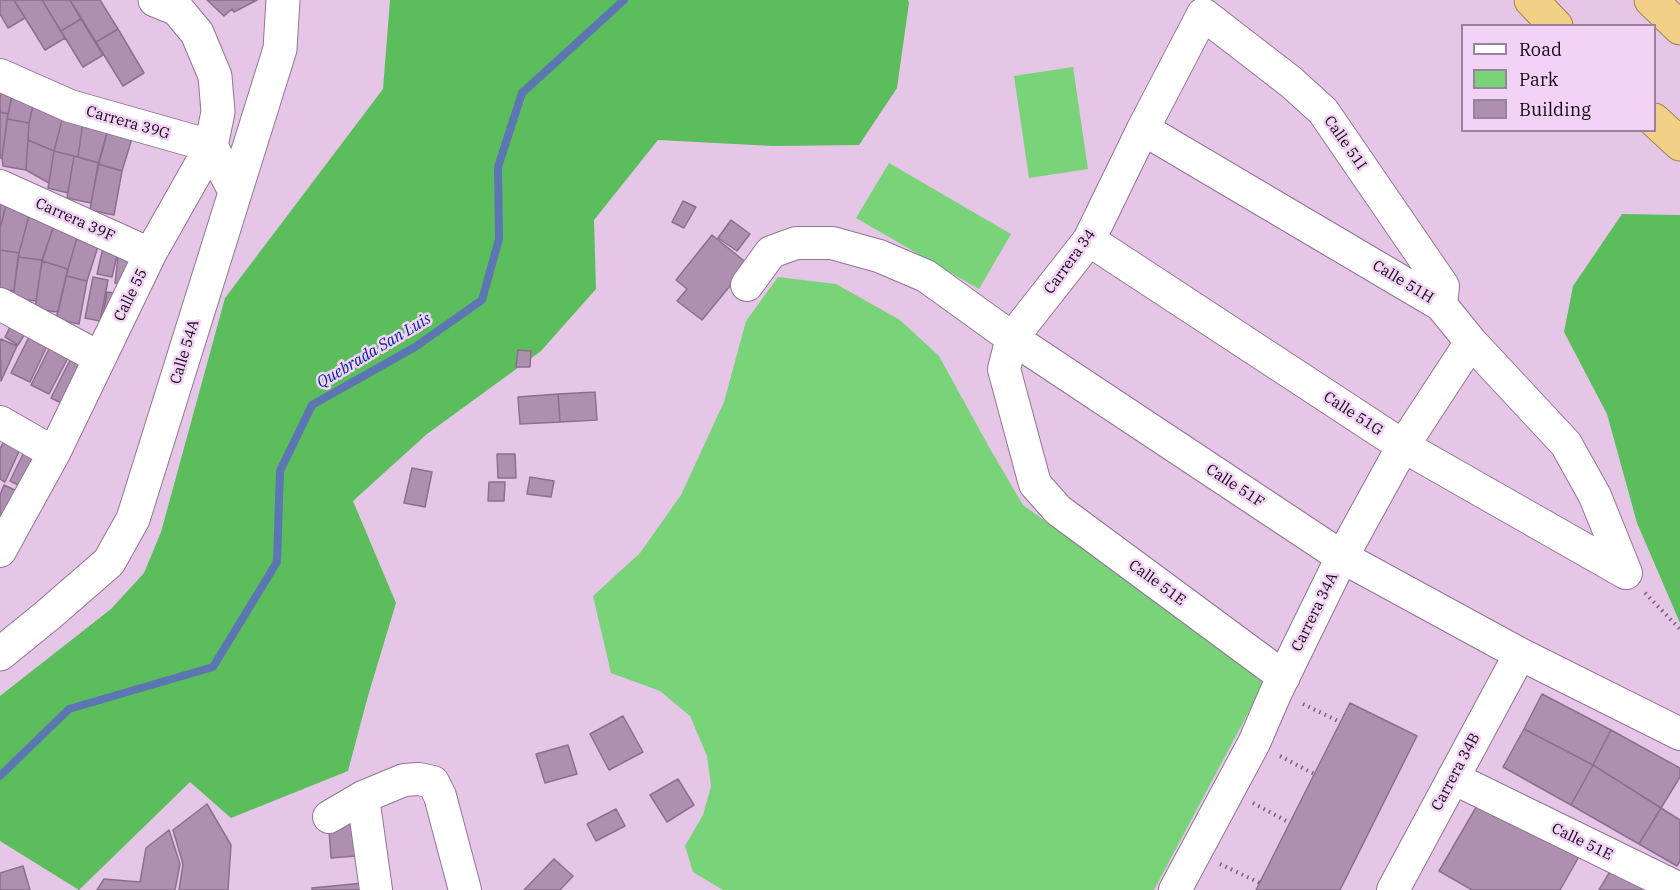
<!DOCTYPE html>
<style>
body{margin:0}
#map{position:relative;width:1680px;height:890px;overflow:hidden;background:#e5c6e7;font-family:"IBM Plex Serif",serif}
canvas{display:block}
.legend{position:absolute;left:1461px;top:24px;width:195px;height:108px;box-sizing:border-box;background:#f2d3f5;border:2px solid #99829b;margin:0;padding:8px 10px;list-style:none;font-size:18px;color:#130914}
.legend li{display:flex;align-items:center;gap:12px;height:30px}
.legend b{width:30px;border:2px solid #99829b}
</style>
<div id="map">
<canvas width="1680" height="890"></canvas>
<ul class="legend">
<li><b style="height:8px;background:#fff"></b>Road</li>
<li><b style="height:16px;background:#79d379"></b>Park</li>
<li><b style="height:16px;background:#ad8faf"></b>Building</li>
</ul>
</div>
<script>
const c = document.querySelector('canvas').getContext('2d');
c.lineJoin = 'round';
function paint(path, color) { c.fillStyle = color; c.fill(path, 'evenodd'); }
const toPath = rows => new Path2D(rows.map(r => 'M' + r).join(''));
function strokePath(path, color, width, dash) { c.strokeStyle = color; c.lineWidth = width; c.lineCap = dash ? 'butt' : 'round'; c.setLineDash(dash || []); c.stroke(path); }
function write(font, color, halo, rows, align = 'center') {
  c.font = font + ' "IBM Plex Serif",serif'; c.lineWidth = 5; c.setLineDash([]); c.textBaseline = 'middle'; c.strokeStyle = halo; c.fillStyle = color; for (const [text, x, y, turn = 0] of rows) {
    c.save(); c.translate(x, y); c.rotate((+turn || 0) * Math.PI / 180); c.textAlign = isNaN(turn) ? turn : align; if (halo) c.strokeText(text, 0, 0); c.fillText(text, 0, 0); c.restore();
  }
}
paint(toPath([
 [1073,67,1088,169,1029,178,1014,76],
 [889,163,1011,234,979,289,856,218],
 [778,277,836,284,900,320,939,356,989,447,1023,505,1265,681,1154,890,723,890,693,872,685,846,703,815,711,786,707,756,690,716,660,691,611,673,593,596,640,553,681,495,724,402,746,321]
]), '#79d379');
paint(toPath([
 [390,0,908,0,909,3,897,88,859,145,773,146,658,140,594,220,596,289,541,351,427,434,353,501,396,603,368,696,348,771,231,818,190,782,79,890,0,841,0,696,111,609,144,573,161,532,225,298,383,89],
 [1622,214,1680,215,1680,623,1637,523,1607,414,1564,332,1573,286]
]), '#5cbd5d');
strokePath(toPath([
 [0,776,69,709,213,667,277,562,280,471,312,405,415,347,482,300,499,239,498,167,522,93,624,0]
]), '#5c76b3', 8);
const building = toPath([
 [0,0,14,0,25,18,8,28,0,14,0,0],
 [14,0,42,0,65,38,45,50,14,0],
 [42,0,70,0,81,19,61,31,42,0],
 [70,0,100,0,118,29,96,42,70,0],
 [207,0,257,0,234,12,232,9,224,16,207,0],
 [81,19,103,55,83,67,61,31,81,19],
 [118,29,144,73,123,86,96,42,118,29],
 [0,83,14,87,8,114,0,112,0,83],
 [13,92,35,97,29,123,7,119,13,92],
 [35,97,65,109,54,151,28,140,29,123,35,97],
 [65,109,84,115,78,157,54,151,65,109],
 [0,112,8,114,2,158,0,158,0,112],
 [84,115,109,126,99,163,78,157,84,115],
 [7,119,29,123,26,170,3,166,2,158,7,119],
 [109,126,133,135,122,171,98,164,109,126],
 [28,140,54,151,49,183,26,170,28,140],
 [54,151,74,156,68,193,48,188,54,151],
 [74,156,99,163,91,203,67,198,74,156],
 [98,164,122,171,114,215,90,210,98,164],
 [0,198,7,201,0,229,0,198],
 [7,201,30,212,19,253,0,250,0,229,7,201],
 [683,201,696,207,684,228,672,222,683,201],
 [30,212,54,225,42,260,18,257,30,212],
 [731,220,750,234,737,251,718,238,731,220],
 [54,225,78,234,68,269,42,261,54,225],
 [78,234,100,240,87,281,66,276,78,234],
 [712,235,748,264,702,320,677,301,687,289,676,280,712,235],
 [104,243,119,247,112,277,97,274,104,243],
 [0,250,19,253,14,291,0,289,0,250],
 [118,256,135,259,131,286,115,283,118,256],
 [18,257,42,260,36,301,13,298,18,257],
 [42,261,68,269,58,312,35,309,42,261],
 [66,276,87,281,79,324,56,319,66,276],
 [93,277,108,280,100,321,85,318,93,277],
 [107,292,121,294,102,321,107,292],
 [14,319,29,327,18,345,5,337,14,319],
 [30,335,48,344,30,382,11,373,30,335],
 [1,339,17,346,1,381,0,342,1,339],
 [51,345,70,354,49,394,31,385,51,345],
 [518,350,531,351,530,367,516,367,518,350],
 [72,356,91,366,70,407,51,398,72,356],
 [595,392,597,420,560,422,558,394,595,392],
 [558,394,560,422,520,424,518,397,558,394],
 [6,437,22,445,5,482,0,479,0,449,6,437],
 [24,452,44,462,29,490,10,481,24,452],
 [497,454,515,454,516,478,498,478,497,454],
 [412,468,432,472,425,507,404,503,412,468],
 [530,477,554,481,551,497,527,494,530,477],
 [489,482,505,482,504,501,488,501,489,482],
 [4,485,23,494,0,524,0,495,4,485],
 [1542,694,1611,730,1593,765,1524,729,1542,694],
 [1350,703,1417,736,1340,890,1256,890,1350,703],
 [623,716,643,752,609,770,590,734,623,716],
 [1524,729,1593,765,1571,805,1503,767,1524,729],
 [1611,730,1680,768,1680,777,1661,808,1593,765,1611,730],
 [568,745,577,774,545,783,536,754,568,745],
 [1593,765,1661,808,1639,844,1571,805,1593,765],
 [678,779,694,805,667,822,650,795,678,779],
 [1482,797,1581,853,1560,890,1472,890,1439,871,1482,797],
 [207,804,231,845,228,890,179,890,183,864,173,830,207,804],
 [1661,808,1680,820,1680,861,1677,866,1639,844,1661,808],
 [616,809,625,826,596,841,587,824,616,809],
 [353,818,356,856,331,858,329,829,353,818],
 [169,830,180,864,175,890,97,890,104,879,140,882,146,848,169,830],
 [554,859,573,876,560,890,524,890,554,859],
 [23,866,30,890,0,890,0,873,23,866],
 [1612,868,1653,890,1599,890,1612,868],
 [363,883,363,890,312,890,312,888,363,883]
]);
paint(building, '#ad8faf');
strokePath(building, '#8c6f8e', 1.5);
const minor = toPath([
 [0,75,70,106,211,146,150,254,54,453,0,551],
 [1143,129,1441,305,1471,342,1566,444,1595,496,1626,573],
 [0,186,150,254],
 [1089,240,1403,446,1626,573],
 [747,285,771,252,796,243,832,243,879,256,926,276,1012,338,1342,557,1520,654,1680,734],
 [0,304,100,358],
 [0,422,54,453],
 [1284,677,1058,510,1035,484,1004,369,1012,338,1089,240,1143,129,1203,14,1291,82,1323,111,1443,286,1441,305],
 [1453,778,1680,889],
 [363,797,376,890],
 [329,817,363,797,404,780,419,779,433,782,440,796,465,890],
 [1175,890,1254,743,1276,692,1342,557,1403,446,1471,342],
 [1393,890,1520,654]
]);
const tertiary = toPath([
 [155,0,177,9,197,33,215,76,218,112,211,146,235,191],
 [0,654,48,615,109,562,133,519,280,49,283,0]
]);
const trunk = toPath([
 [1531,0,1556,26],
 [1651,0,1680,28],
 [1654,120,1680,144]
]);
strokePath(minor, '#927594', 34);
strokePath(tertiary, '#927594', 35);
strokePath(trunk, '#a3834d', 35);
strokePath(toPath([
 [1645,593,1680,629],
 [1303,704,1340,722],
 [1280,756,1314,774],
 [1253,803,1290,823],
 [1220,864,1260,883]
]), '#776379', 4, [1.5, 4.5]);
strokePath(minor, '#fff', 32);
strokePath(tertiary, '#fff', 33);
strokePath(trunk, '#f3d088', 33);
write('15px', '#130914', '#f2d3f5', [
 ["Carrera 39G",128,123,16],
 ["Calle 51I",1345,143,55],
 ["Carrera 39F",75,220,24],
 ["Carrera 34",1070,262,-54],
 ["Calle 51H",1403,282,31],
 ["Calle 55",131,295,-64],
 ["Calle 54A",185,352,-73],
 ["Calle 51G",1353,414,33],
 ["Calle 51F",1235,486,33],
 ["Calle 51E",1157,583,36],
 ["Carrera 34A",1315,612,-64],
 ["Carrera 34B",1456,772,-62],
 ["Calle 51E",1582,842,26]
]);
write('italic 16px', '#01259c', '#f2d3f5', [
 ["Quebrada San Luis",374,351,-31]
]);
</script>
